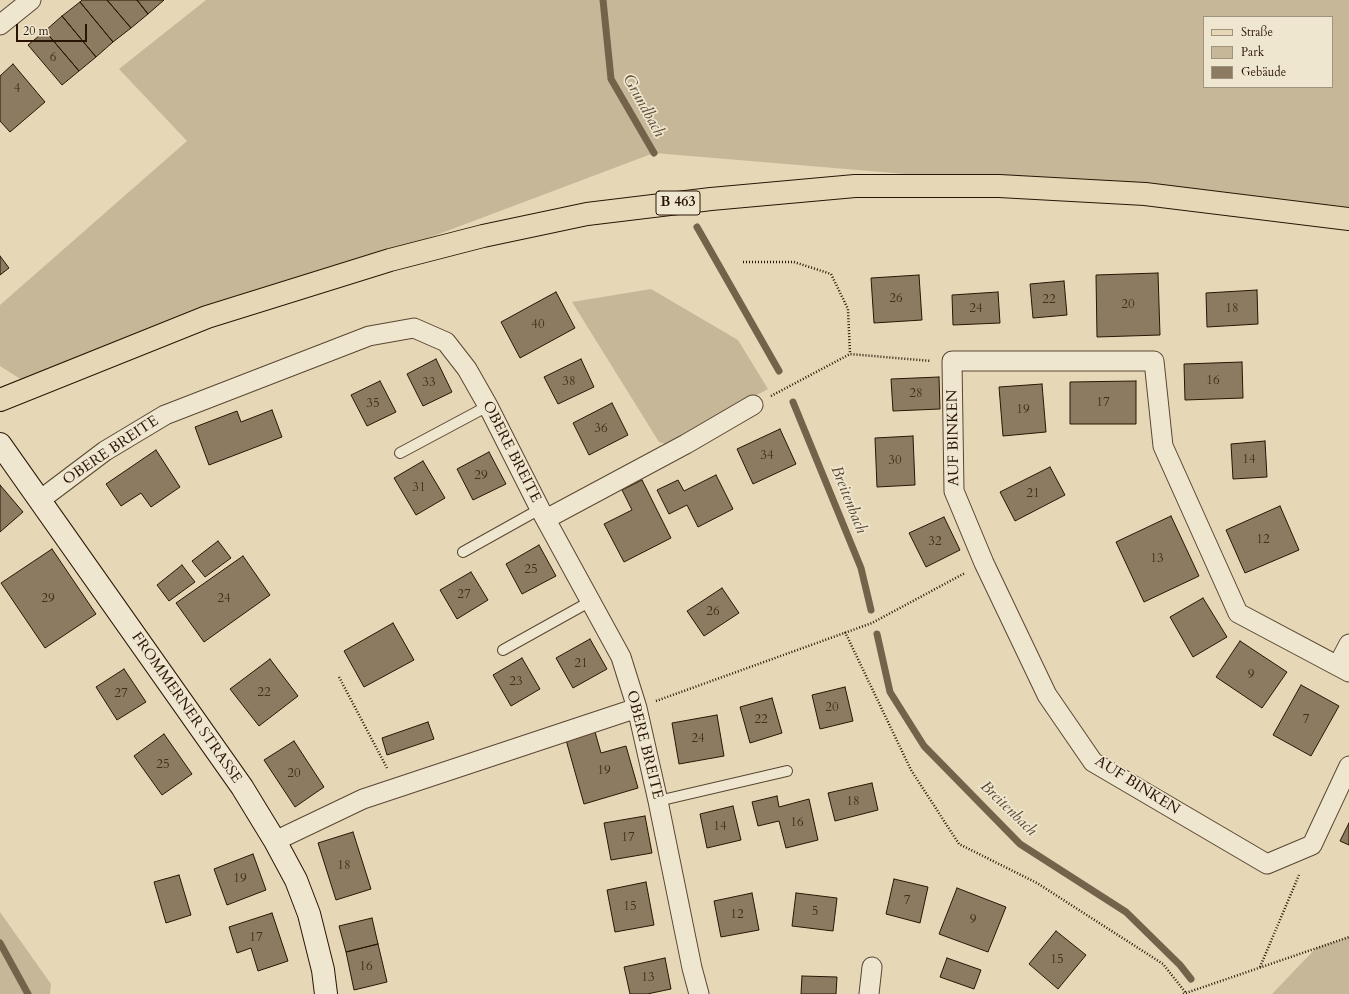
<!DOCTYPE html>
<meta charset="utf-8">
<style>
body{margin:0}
#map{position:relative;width:1349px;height:994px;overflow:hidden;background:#e6d8b7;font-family:Cardo,serif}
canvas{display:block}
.legend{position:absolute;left:1203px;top:16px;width:130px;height:72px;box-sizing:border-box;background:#efe6d0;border:1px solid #a0927e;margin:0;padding:5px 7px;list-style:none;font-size:12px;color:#2a1504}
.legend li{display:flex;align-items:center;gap:8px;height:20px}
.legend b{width:20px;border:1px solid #a0927e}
.scale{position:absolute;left:16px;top:24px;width:71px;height:18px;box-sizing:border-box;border:2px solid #2a1504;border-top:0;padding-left:5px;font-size:12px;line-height:14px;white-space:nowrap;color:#2a1504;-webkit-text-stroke:3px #efe6d0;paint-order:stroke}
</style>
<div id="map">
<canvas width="1349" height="994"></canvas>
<ul class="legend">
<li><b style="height:5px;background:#e6d8b7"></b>Straße</li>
<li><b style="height:11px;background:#c6b799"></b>Park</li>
<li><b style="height:11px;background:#8c7a61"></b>Gebäude</li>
</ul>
<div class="scale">20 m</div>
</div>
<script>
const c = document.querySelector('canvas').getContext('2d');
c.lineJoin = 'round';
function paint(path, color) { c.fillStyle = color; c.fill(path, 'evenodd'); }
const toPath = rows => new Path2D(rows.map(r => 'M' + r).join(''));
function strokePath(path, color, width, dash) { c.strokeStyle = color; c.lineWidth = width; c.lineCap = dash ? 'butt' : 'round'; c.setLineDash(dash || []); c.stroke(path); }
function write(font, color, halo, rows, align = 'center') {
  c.font = font + ' Cardo,serif'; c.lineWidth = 3.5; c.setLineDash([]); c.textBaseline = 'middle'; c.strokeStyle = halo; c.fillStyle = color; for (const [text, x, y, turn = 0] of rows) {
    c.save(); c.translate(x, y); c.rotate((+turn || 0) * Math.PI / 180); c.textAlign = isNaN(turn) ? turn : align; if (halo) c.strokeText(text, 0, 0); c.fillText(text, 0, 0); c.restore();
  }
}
paint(toPath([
 [206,0,1349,0,1349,219,1145,194,654,153,33,387,0,366,0,305,187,141,119,69],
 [1204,17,1332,17,1332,87,1204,87],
 [651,289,738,340,768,389,666,444,659,442,572,302],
 [0,912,51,984,50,994,0,994],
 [1349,937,1349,994,1272,994,1316,948]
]), '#c6b799');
strokePath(toPath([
 [603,0,611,79,654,153],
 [697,227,779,371],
 [793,402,861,568,871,610],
 [877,634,890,692,924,746,1020,844,1126,912,1180,965,1191,979],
 [0,943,28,994]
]), '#74624b', 7);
const building = toPath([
 [82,0,107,0,131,28,113,42,80,2,82,0],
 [107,0,137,0,148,14,131,28,107,0],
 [137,0,164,0,148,14,137,0],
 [80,2,113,42,96,57,62,16,80,2],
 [62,16,96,57,79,71,45,31,62,16],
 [45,31,79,71,62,85,28,45,45,31],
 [13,64,45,102,10,132,0,121,0,76,13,64],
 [0,256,9,268,0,275,0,256],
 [1158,273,1160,335,1097,337,1096,275,1158,273],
 [919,275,922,320,874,323,871,278,919,275],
 [1064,281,1067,315,1033,318,1030,284,1064,281],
 [1257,290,1258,324,1207,327,1206,293,1257,290],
 [556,292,575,328,520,358,501,322,556,292],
 [998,292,1000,323,953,325,952,295,998,292],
 [436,359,452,392,423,406,407,374,436,359],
 [581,359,594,387,558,404,544,377,581,359],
 [1242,362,1243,398,1185,400,1184,364,1242,362],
 [939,377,940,409,893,411,891,379,939,377],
 [380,381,396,412,367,426,351,395,380,381],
 [1136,381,1136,424,1070,424,1070,382,1136,381],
 [1042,384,1046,432,1003,436,999,387,1042,384],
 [612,403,628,435,589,455,573,423,612,403],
 [272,410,282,437,209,465,195,427,237,411,241,422,272,410],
 [780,429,796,464,753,484,737,449,780,429],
 [913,436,915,485,877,487,875,438,913,436],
 [1265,441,1267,477,1233,479,1231,444,1265,441],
 [156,450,180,487,151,507,141,493,121,506,106,484,156,450],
 [489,452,506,484,473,500,457,469,489,452],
 [423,461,445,498,416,515,394,478,423,461],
 [1050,467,1065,495,1015,521,1000,492,1050,467],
 [716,475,733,509,698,527,687,505,669,514,657,490,678,480,684,491,716,475],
 [642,480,671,538,624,562,604,524,632,510,622,490,642,480],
 [0,485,23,512,0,532,0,485],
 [1280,506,1299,550,1245,573,1226,530,1280,506],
 [1171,516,1199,576,1144,602,1116,542,1171,516],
 [944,517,960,550,926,567,909,533,944,517],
 [218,541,231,558,205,577,192,561,218,541],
 [539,545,556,576,522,594,506,564,539,545],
 [52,549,96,614,45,648,1,583,52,549],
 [243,556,270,595,204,642,176,603,243,556],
 [182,565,195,582,169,601,157,585,182,565],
 [471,572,488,600,457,619,440,590,471,572],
 [722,588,739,613,704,636,687,611,722,588],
 [1203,598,1227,637,1193,657,1170,617,1203,598],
 [393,623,414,660,364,687,344,651,393,623],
 [590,639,607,669,573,688,556,658,590,639],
 [1240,641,1287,672,1262,708,1216,677,1240,641],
 [522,658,540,689,511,706,493,675,522,658],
 [270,659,298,696,259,726,230,689,270,659],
 [124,669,146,702,117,720,96,687,124,669],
 [1301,685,1339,706,1311,756,1273,735,1301,685],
 [845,687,853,721,820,729,812,695,845,687],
 [772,698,782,733,750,743,740,707,772,698],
 [717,715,724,756,679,764,672,723,717,715],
 [428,722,434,739,387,755,382,738,428,722],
 [595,732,601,753,626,746,638,788,584,804,566,740,595,732],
 [164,734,192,774,162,795,134,756,164,734],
 [294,741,324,787,295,807,264,760,294,741],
 [872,783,878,810,835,821,828,793,872,783],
 [777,796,779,807,809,799,818,840,786,848,779,821,758,826,752,802,777,796],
 [733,806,741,840,707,848,700,814,733,806],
 [645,816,652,853,611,860,604,823,645,816],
 [1349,823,1349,845,1340,841,1349,823],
 [353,832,371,889,336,900,318,843,353,832],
 [253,854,266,890,227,905,214,869,253,854],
 [179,875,191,915,166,923,154,882,179,875],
 [894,879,928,887,920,923,886,914,894,879],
 [646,882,654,925,615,932,607,890,646,882],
 [957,888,1006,907,988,952,939,934,957,888],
 [752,893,759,930,721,937,714,901,752,893],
 [796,893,837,898,833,931,792,926,796,893],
 [272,913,288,961,258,971,251,948,237,953,229,927,272,913],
 [372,918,378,944,346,952,339,926,372,918],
 [1056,931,1086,955,1058,989,1029,964,1056,931],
 [378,944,387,982,354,990,346,952,378,944],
 [665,958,671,989,647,994,630,994,624,967,665,958],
 [947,958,981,970,974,989,940,977,947,958],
 [802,976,837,977,836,994,801,994,802,976]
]);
paint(building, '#8c7a61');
strokePath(building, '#2a1504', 1);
const lane = toPath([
 [400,453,488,406],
 [463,552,540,509],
 [503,650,591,601],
 [658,801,787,771]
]);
const street = toPath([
 [0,25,31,0],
 [40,500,105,451,165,415,369,336,414,328,446,342,467,369,488,406,540,509,621,657,637,708,658,801,692,968,699,994],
 [546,519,686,444,753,405],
 [1338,665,1349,644],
 [1349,672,1238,613,1163,446,1154,361,952,361,954,491,984,563,1047,695,1093,762,1267,864,1312,845,1349,766],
 [275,841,363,799,637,708],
 [869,994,872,967]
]);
const secondary = toPath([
 [0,444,242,787,275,841,296,880,309,914,323,970,326,994]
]);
const primary = toPath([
 [0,400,207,317,390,260,483,236,587,214,711,199,855,186,999,186,1145,194,1349,219]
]);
strokePath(lane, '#594631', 12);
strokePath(street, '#594631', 21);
strokePath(secondary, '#2a1504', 24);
strokePath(primary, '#2a1504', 24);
strokePath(toPath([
 [743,262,794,262,831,274,848,309,850,354],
 [771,396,850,354,931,361],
 [845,632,911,770,959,844,1037,883,1163,964,1186,993],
 [339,677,387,768],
 [656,701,872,623,965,573],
 [1260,967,1299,875],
 [1183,994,1349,937]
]), '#2a1504', 2.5, [1, 2]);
strokePath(lane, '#efe6d0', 10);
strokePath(street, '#efe6d0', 19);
strokePath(secondary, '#efe6d0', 22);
strokePath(primary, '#e6d8b7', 22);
write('13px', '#422e1b', null, [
 ["6",53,58],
 ["4",17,89],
 ["26",896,299],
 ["22",1049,300],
 ["20",1128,305],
 ["24",976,309],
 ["18",1232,309],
 ["40",538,325],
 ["16",1213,381],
 ["38",569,382],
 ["33",429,383],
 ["28",916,394],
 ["17",1103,403],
 ["35",373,404],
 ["19",1023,410],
 ["36",601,429],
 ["34",767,456],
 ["14",1249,460],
 ["30",895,461],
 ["29",481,476],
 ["31",419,488],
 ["21",1033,494],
 ["12",1263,540],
 ["32",935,542],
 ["13",1157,559],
 ["25",531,570],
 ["27",464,595],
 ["29",48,599],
 ["24",224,599],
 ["26",713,612],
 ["21",581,664],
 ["9",1251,675],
 ["23",516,682],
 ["22",264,693],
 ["27",121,694],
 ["20",832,708],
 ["22",761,720],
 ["7",1306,720],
 ["24",698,739],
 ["25",163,765],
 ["19",604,771],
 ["20",294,774],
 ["18",853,802],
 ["16",797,823],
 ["14",720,827],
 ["17",628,838],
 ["18",344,866],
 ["19",240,879],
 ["7",907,901],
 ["15",630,907],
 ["5",815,912],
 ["12",737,915],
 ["9",973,920],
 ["17",256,938],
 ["15",1057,960],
 ["16",366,967],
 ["13",648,978]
]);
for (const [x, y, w] of [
 [678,203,44]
]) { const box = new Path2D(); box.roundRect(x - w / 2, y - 12, w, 24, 3); c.fillStyle = '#efe6d0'; c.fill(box); strokePath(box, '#2a1504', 1); }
write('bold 14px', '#2a1504', null, [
 ["B 463",678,203]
]);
write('15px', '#2a1504', '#efe6d0', [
 ["AUF BINKEN",954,438,-91],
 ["OBERE BREITE",111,451,-34],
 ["OBERE BREITE",511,452,63],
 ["FROMMERNER STRASSE",186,708,55],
 ["OBERE BREITE",644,745,76],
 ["AUF BINKEN",1137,786,32]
]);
write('italic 16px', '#5c4933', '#efe6d0', [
 ["Grundbach",643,106,61],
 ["Breitenbach",848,500,68],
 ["Breitenbach",1008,809,44]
]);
</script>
